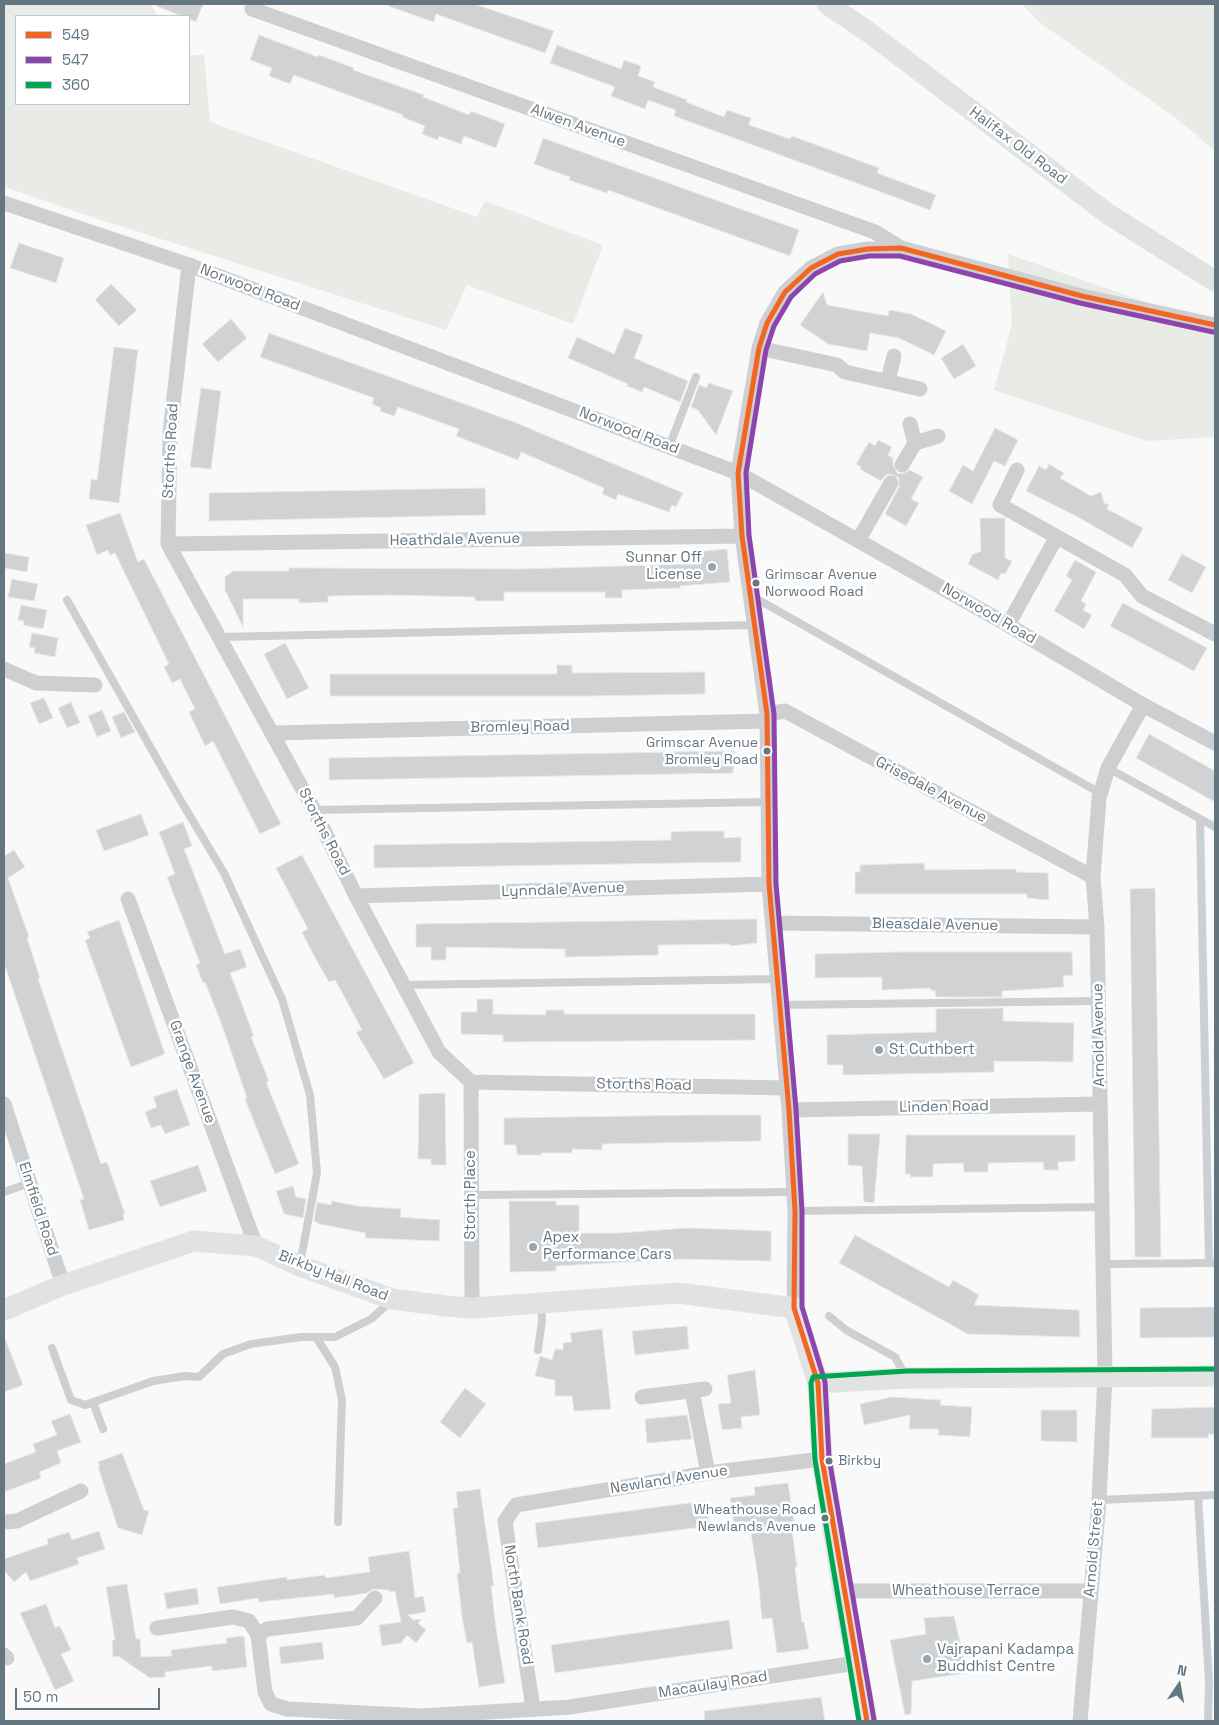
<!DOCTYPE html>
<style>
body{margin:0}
#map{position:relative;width:1219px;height:1725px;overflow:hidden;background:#f9f9f9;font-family:"Space Grotesk",sans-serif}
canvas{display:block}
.frame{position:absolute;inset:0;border:5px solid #657683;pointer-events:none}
.legend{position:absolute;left:15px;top:15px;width:175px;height:90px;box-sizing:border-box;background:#fff;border:1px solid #c1c8cd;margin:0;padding:6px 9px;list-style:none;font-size:15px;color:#657683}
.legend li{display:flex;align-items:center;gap:10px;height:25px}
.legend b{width:25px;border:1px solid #c1c8cd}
.north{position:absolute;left:1154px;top:1660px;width:50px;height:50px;-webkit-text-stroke:4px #fff;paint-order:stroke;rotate:12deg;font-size:14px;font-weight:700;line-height:20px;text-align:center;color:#657683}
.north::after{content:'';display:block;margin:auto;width:18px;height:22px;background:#657683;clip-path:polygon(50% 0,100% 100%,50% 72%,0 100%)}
.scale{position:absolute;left:15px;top:1688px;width:145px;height:22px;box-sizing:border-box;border:2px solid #657683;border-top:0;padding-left:6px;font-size:15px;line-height:18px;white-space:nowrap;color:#657683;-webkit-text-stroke:4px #fff;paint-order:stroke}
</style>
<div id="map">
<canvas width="1219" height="1725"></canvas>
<div class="frame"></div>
<ul class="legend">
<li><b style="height:6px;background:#f26522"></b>549</li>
<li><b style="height:6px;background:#8e44ad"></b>547</li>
<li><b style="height:6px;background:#00a651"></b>360</li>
</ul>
<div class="north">N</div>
<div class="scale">50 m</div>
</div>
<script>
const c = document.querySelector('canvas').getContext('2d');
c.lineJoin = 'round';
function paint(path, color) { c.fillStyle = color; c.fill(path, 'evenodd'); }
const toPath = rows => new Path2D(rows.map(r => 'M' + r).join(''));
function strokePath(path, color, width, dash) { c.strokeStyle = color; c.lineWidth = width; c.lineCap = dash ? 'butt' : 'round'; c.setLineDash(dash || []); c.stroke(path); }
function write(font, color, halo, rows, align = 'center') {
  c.font = font + ' "Space Grotesk",sans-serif'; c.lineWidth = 5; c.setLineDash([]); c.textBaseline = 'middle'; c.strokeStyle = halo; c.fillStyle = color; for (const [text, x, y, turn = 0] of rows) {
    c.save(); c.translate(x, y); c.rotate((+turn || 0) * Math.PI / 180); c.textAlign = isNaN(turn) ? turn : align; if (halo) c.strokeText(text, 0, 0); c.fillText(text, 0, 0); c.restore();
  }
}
paint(toPath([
 [4,4,151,4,157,16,16,16,16,104,189,104,189,55,204,55,210,122,477,217,485,201,603,245,573,324,467,285,446,330,92,217,4,187],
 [1022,4,1215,4,1215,151,1176,118,1039,22],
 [1008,254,1215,326,1215,437,1147,441,994,390,1012,324]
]), '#e8ebe6');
const building = toPath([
 [152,4,203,4,196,22,189,19,189,16,181,16,152,4],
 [389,4,474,4,554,31,545,53,436,14,434,22,388,6,389,4],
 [259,35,318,57,319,55,354,68,353,70,424,95,423,97,469,115,471,111,505,124,496,148,464,136,461,144,439,136,438,140,422,134,425,126,402,117,403,115,294,75,290,84,269,76,272,68,250,60,259,35],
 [557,45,621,69,624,60,641,66,638,76,655,82,653,87,687,100,686,102,724,117,727,110,751,118,749,125,790,139,792,136,879,168,877,173,936,195,930,210,674,116,676,110,648,100,645,109,611,96,615,87,550,63,557,45],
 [543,138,799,230,790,256,608,190,607,193,569,180,570,177,534,164,543,138],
 [19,243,64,258,56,283,10,268,19,243],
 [111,284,137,310,119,326,95,300,111,284],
 [823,292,827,305,888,316,889,310,911,314,946,331,934,355,899,338,870,333,867,351,828,344,800,325,823,292],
 [231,319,247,338,218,362,202,344,231,319],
 [625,328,643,335,634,358,688,381,680,402,644,387,642,392,627,386,628,384,568,358,577,337,614,354,625,328],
 [269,333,514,422,683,493,676,507,672,505,669,512,618,494,616,500,602,494,604,488,521,452,518,460,456,436,459,429,398,407,394,416,380,411,381,408,372,404,374,398,260,357,269,333],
 [963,344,976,366,954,379,941,358,963,344],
 [114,347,138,350,119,503,89,499,91,479,97,480,114,347],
 [709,383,733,391,716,435,698,410,691,407,699,385,706,388,709,383],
 [201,388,221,391,211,469,190,467,201,388],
 [995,428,1018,440,1005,466,994,461,972,504,949,491,963,465,973,471,995,428],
 [878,440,892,447,888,455,893,458,893,465,897,473,902,474,910,470,923,477,911,499,919,503,906,526,885,514,899,487,899,478,890,474,886,475,881,481,860,469,861,467,856,464,869,442,875,446,878,440],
 [1049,464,1064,473,1060,478,1091,496,1101,492,1104,503,1109,505,1107,509,1143,528,1132,548,1076,516,1026,491,1039,466,1046,470,1049,464],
 [485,488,486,515,209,521,209,493,485,488],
 [120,513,138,562,144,559,281,824,260,834,213,741,205,746,189,712,195,709,180,679,172,683,164,667,169,664,115,553,110,555,108,550,97,555,86,525,120,513],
 [980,518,1005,518,1005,558,1012,561,1005,574,1001,573,998,580,968,564,972,555,981,551,980,518],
 [727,549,730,582,680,586,680,588,622,590,622,598,605,598,605,592,504,592,504,601,475,601,475,597,391,595,328,596,328,602,299,603,299,599,243,599,243,627,225,590,225,577,233,571,289,571,289,568,308,568,519,569,694,564,693,552,727,549],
 [4,553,29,557,27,572,4,568,4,553],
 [1182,554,1206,567,1192,593,1168,580,1182,554],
 [1075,560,1096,572,1081,601,1086,604,1083,610,1092,615,1084,629,1054,611,1072,580,1066,576,1075,560],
 [12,579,38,584,34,601,8,597,12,579],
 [1123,603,1207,648,1194,671,1110,626,1123,603],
 [21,605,47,610,43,629,23,625,24,621,18,620,21,605],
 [32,633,58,638,55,657,34,653,35,648,29,647,32,633],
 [285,643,309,688,287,699,264,654,285,643],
 [557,665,572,665,572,673,705,672,705,694,590,696,330,696,330,674,557,674,557,665],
 [44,698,53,718,39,724,30,703,44,698],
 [71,702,80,723,67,728,58,708,71,702],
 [102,710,111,731,97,737,88,716,102,710],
 [124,712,135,732,121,738,112,717,124,712],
 [1149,734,1215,771,1215,802,1136,758,1149,734],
 [734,751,733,773,329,780,329,758,734,751],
 [141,814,149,835,104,851,96,830,141,814],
 [183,822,192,846,184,849,225,954,240,949,247,967,230,973,254,1036,251,1037,269,1081,266,1082,299,1164,275,1174,245,1099,247,1098,223,1028,205,982,203,983,196,965,200,963,167,877,175,874,159,832,183,822],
 [692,831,724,831,724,838,741,837,741,862,374,868,374,845,671,840,671,832,692,831],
 [14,850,25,867,8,878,29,937,27,938,40,978,38,979,101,1164,107,1162,125,1214,123,1214,124,1220,89,1230,80,1200,84,1199,4,963,4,856,14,850],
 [302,855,414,1063,384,1079,356,1032,362,1030,343,994,335,980,329,982,313,954,302,932,308,929,276,868,302,855],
 [924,863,925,870,1016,869,1016,872,1048,873,1049,900,1027,898,1027,894,855,894,855,872,860,872,860,865,924,863],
 [1155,888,1161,1257,1135,1257,1130,889,1155,888],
 [757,919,757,943,730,946,730,944,658,945,658,955,565,957,565,949,446,947,446,960,431,960,431,947,416,947,416,924,757,919],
 [119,920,165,1054,131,1067,85,940,90,938,87,932,119,920],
 [898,952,1072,952,1073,975,1063,976,1064,987,1002,991,1002,997,936,997,935,990,931,991,931,988,882,990,882,977,815,978,815,954,898,952],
 [477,999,493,999,493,1014,546,1015,546,1010,564,1010,564,1014,755,1014,755,1040,503,1042,503,1035,461,1034,461,1012,477,1012,477,999],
 [1003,1008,1003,1021,1074,1023,1073,1062,994,1061,994,1072,843,1075,843,1065,827,1065,827,1035,936,1032,936,1009,1003,1008],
 [177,1089,190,1125,165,1134,161,1125,151,1128,145,1112,157,1107,153,1097,177,1089],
 [445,1093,446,1165,431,1165,431,1159,418,1159,419,1094,445,1093],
 [702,1115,761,1115,761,1141,602,1144,602,1150,572,1149,572,1153,541,1153,541,1155,517,1155,516,1145,504,1145,504,1118,702,1115],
 [848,1134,880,1134,874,1203,864,1202,862,1166,848,1165,848,1134],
 [906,1135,1075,1135,1075,1161,1058,1162,1058,1170,1044,1170,1043,1162,988,1163,988,1172,964,1172,963,1163,933,1164,933,1177,910,1177,910,1174,905,1174,906,1135],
 [198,1165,207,1191,160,1207,150,1181,198,1165],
 [293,1186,296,1197,306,1199,303,1218,284,1214,276,1191,293,1186],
 [332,1201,357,1206,401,1209,400,1217,440,1220,439,1241,365,1238,366,1233,319,1224,314,1221,317,1202,331,1205,332,1201],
 [509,1201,556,1201,556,1205,579,1205,579,1233,619,1233,688,1228,771,1231,771,1261,680,1259,556,1266,556,1271,510,1272,509,1201],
 [855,1235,949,1287,953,1280,979,1295,974,1305,1079,1310,1080,1337,968,1334,839,1263,855,1235],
 [1215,1307,1215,1337,1140,1338,1140,1308,1215,1307],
 [687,1326,689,1349,635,1355,632,1331,687,1326],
 [602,1329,611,1409,574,1411,572,1396,555,1396,555,1380,535,1376,540,1356,552,1360,555,1349,563,1350,563,1343,572,1342,570,1333,602,1329],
 [4,1336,23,1385,4,1392,4,1336],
 [755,1370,760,1415,741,1417,742,1428,722,1430,718,1404,731,1403,727,1375,755,1370],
 [465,1388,486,1404,460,1438,440,1422,465,1388],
 [892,1397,941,1400,940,1405,972,1407,970,1437,938,1435,939,1429,909,1429,910,1415,864,1425,860,1404,892,1397],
 [1215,1407,1215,1435,1208,1434,1208,1438,1151,1438,1152,1409,1215,1407],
 [1041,1410,1077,1410,1077,1442,1041,1441,1041,1410],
 [70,1414,81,1442,57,1451,61,1463,39,1472,41,1478,4,1492,4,1464,36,1452,33,1444,57,1435,51,1421,70,1414],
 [687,1415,692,1439,647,1443,645,1419,687,1415],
 [122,1453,144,1510,149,1511,142,1535,118,1528,98,1467,100,1467,98,1462,122,1453],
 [788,1483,794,1522,791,1523,797,1567,795,1567,798,1593,802,1622,804,1622,809,1649,777,1653,772,1618,762,1619,758,1577,749,1521,734,1523,730,1498,755,1495,754,1487,788,1483],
 [480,1489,494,1586,491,1586,496,1628,505,1683,479,1687,472,1642,467,1643,462,1617,457,1573,460,1573,453,1508,458,1508,456,1492,480,1489],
 [705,1501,710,1526,538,1548,535,1523,705,1501],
 [99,1531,105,1549,77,1558,79,1564,30,1581,26,1572,14,1582,4,1570,4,1559,48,1544,47,1539,69,1532,72,1540,99,1531],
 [409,1551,415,1598,423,1596,426,1612,408,1615,413,1620,422,1619,418,1623,426,1630,416,1643,407,1635,401,1643,382,1646,379,1625,401,1622,395,1591,389,1592,389,1590,373,1589,367,1593,334,1598,334,1594,259,1602,258,1598,220,1604,217,1587,287,1577,287,1580,325,1575,325,1578,370,1572,368,1557,409,1551],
 [127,1584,136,1639,140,1639,141,1657,172,1656,171,1650,227,1643,226,1638,244,1636,247,1667,212,1671,212,1666,165,1672,165,1677,150,1678,118,1656,113,1657,112,1640,115,1640,106,1587,127,1584],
 [197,1588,199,1604,167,1609,164,1593,197,1588],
 [46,1604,55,1628,60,1626,71,1650,61,1654,74,1681,55,1690,20,1613,46,1604],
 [954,1616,967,1673,912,1681,911,1714,905,1715,890,1640,926,1634,924,1618,954,1616],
 [729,1620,733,1649,555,1673,551,1645,729,1620],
 [322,1642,324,1659,281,1664,279,1647,322,1642],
 [821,1697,825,1721,705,1721,704,1711,821,1697]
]);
paint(building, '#d0d2d3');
strokePath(building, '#e8e8e8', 1);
strokePath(toPath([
 [669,447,696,377],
 [750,595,1100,793],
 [67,600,178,796,224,873,282,999,310,1095,317,1173,300,1264],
 [220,637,754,625],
 [1108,768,1215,827],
 [314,810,768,802],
 [1200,820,1209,1263],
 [404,985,778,979],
 [780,1005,1098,1001],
 [4,1192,30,1183],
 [471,1195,794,1192],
 [795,1211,1102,1207],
 [1103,1264,1215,1263],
 [829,1316,846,1330,895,1357,906,1377],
 [316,1337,335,1367,342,1400,338,1522],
 [52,1348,71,1400,85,1405,153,1381,185,1376,199,1377,223,1354,251,1344,301,1337,335,1337,371,1319,391,1301],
 [538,1350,542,1320,541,1304],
 [93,1402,103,1429],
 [1198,1496,1209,1682,1208,1721],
 [1099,1500,1215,1495]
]), '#cecfd0', 8);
strokePath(toPath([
 [252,9,875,232,901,248],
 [4,203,189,265,738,473,1008,625,1143,705,1215,743],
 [189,265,170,432,168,544,314,810,356,896,439,1052,471,1082,787,1088],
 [759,348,837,365,845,372,920,389],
 [888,381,894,356],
 [915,443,938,436],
 [902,465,915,443,910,424],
 [1017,470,1000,505,1125,575,1142,596,1215,634],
 [859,539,891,483],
 [168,544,742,536],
 [1008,625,1056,538],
 [4,669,36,683,95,685],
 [767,714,785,711,1093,877],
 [273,733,767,721],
 [356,896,769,884],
 [128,899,256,1246],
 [773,923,1097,927],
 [471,1082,472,1308],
 [4,1104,63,1285],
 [789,1110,1100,1104],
 [794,1308,795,1211,789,1110,769,884,767,714,742,536,738,473,759,348,767,323,785,292,811,268,838,254,868,249,901,248,1082,296,1215,325],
 [692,1391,708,1473],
 [642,1397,705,1389],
 [4,1522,17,1521,81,1491],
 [843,1591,1090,1591],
 [157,1628,233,1617,249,1621,258,1635,265,1692,271,1704,287,1709,422,1716,570,1707,856,1663],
 [258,1635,267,1629,357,1618,375,1598],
 [4,1655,7,1658],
 [533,1709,505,1521,516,1505,708,1473,822,1459],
 [1080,1721,1099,1500,1105,1376,1097,927,1093,877,1099,798,1108,768,1143,705]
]), '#cecfd0', 15);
strokePath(toPath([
 [827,4,867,31,1108,214,1215,281],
 [4,1310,63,1285,194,1241,256,1246,300,1266,392,1299,446,1306,472,1308,678,1293,794,1308,818,1383,822,1459,843,1591,867,1721],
 [818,1383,907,1378,1215,1376]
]), '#e1e2e2', 21);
strokePath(toPath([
 [867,1721,822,1459,818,1383,794,1308,795,1211,789,1110,769,884,767,714,742,536,738,473,759,348,767,323,785,292,811,268,838,254,868,249,901,248,1082,296,1215,325]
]), '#f26522', 5);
strokePath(toPath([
 [874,1720,829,1458,825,1382,802,1307,802,1211,796,1109,776,884,774,714,749,535,746,473,766,350,774,326,791,297,815,274,840,261,869,256,900,256,1080,303,1213,332]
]), '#8e44ad', 5);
strokePath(toPath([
 [859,1721,815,1460,811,1383,813,1377,907,1371,1215,1369]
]), '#00a651', 5);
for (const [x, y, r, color] of [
 [712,567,5,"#99a4ac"],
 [756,583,4.5,"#657683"],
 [767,751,4.5,"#657683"],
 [879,1050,5,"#99a4ac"],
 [533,1247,5,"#99a4ac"],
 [829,1461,4.5,"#657683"],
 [825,1518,4.5,"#657683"],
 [927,1659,5,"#99a4ac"]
]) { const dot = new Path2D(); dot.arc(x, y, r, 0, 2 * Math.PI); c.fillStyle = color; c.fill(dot); strokePath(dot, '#fff', 2); }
write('14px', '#657683', '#fff', [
 ["Grimscar Avenue",765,575],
 ["Norwood Road",765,592],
 ["Grimscar Avenue",758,743,"right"],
 ["Bromley Road",758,760,"right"],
 ["Birkby",838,1461],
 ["Wheathouse Road",816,1510,"right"],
 ["Newlands Avenue",816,1527,"right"]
], 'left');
write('15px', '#657683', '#fff', [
 ["Alwen Avenue",578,126,20],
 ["Halifax Old Road",1018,146,37],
 ["Norwood Road",250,288,21],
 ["Norwood Road",629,431,21],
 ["Storths Road",171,451,-87],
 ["Heathdale Avenue",455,540,-1],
 ["Norwood Road",989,614,30],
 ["Bromley Road",520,727,-1],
 ["Grisedale Avenue",931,790,28],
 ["Storths Road",324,832,63],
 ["Lynndale Avenue",563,890,-2],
 ["Bleasdale Avenue",935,925,1],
 ["Arnold Avenue",1099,1035,-91],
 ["Grange Avenue",192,1072,70],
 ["Storths Road",644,1085,1],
 ["Linden Road",944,1107,-1],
 ["Storth Place",471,1195,-90],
 ["Elmfield Road",38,1209,72],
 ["Birkby Hall Road",333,1276,21],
 ["Newland Avenue",669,1480,-9],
 ["Arnold Street",1094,1549,-85],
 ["Wheathouse Terrace",966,1591],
 ["North Bank Road",518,1605,81],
 ["Macaulay Road",713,1685,-9]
]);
write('15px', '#657683', '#fff', [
 ["Sunnar Off",702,558,"right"],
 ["License",702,575,"right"],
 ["St Cuthbert",889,1050],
 ["Apex",543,1238],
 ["Performance Cars",543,1255],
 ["Vajrapani Kadampa",937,1650],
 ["Buddhist Centre",937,1667]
], 'left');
</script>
